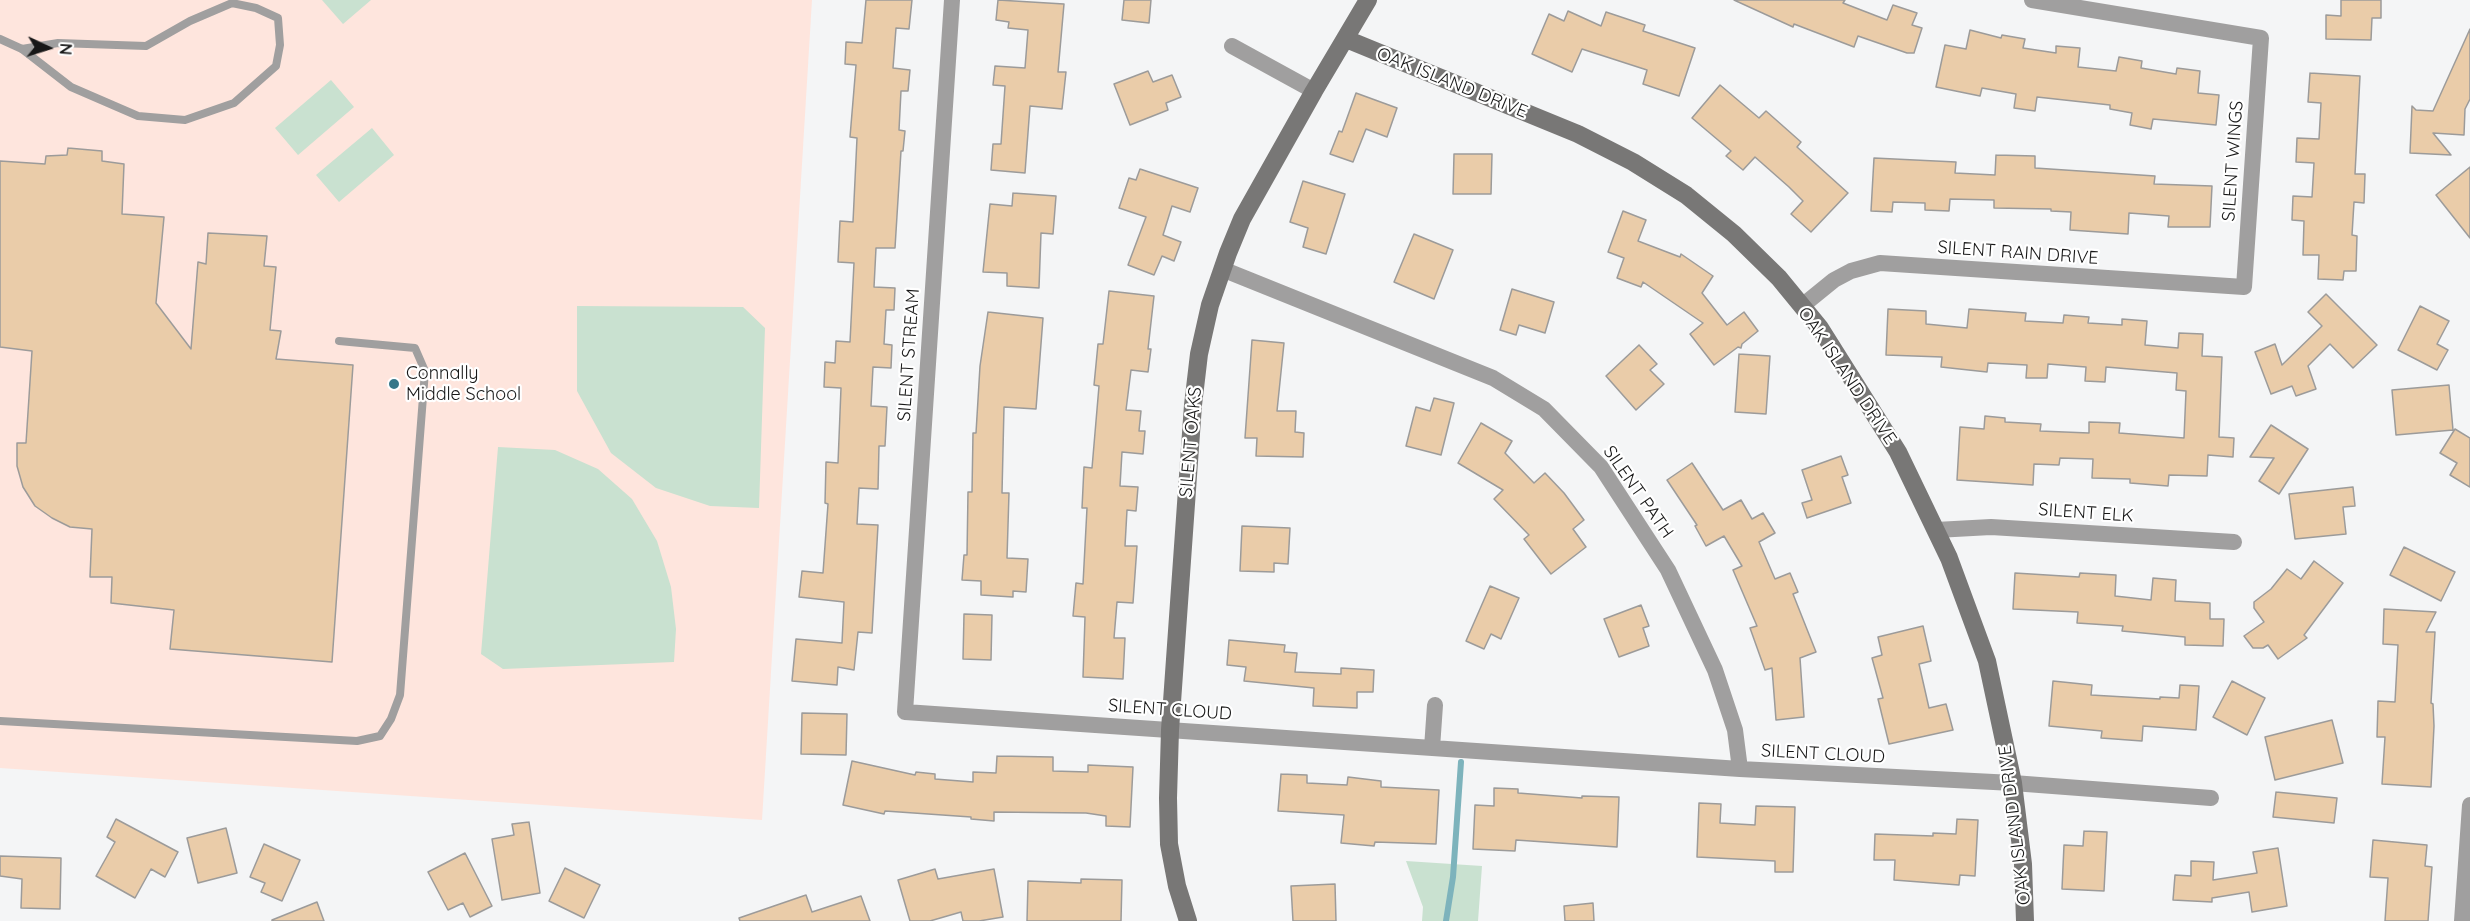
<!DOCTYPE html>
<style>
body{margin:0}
#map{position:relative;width:2470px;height:921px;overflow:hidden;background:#f4f5f6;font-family:Quicksand,sans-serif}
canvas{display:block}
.north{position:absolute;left:18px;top:18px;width:60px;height:60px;-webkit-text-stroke:4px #fff;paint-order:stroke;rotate:94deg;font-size:16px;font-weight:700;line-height:24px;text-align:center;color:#181818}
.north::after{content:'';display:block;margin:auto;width:21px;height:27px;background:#181818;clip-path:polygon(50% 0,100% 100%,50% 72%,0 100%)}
</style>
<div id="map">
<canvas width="2470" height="921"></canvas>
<div class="north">N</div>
</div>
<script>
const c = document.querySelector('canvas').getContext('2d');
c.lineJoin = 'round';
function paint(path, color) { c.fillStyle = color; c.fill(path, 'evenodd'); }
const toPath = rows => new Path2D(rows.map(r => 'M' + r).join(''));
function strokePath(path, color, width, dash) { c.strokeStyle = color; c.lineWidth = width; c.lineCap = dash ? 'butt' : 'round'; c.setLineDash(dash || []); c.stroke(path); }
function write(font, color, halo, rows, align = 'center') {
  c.font = font + ' Quicksand,sans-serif'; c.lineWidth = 4.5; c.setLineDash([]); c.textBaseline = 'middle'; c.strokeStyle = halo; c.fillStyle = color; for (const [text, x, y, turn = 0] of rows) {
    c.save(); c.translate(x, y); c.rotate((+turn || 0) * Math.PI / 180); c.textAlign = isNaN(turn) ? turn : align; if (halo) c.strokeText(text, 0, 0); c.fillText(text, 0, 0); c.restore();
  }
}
paint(toPath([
 [0,0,812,0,762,820,0,768]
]), '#fee5dd');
paint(toPath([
 [322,0,371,0,343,24],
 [331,80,354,107,298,155,275,128],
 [372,128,394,155,339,202,316,175],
 [577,306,743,307,765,328,759,508,710,506,656,488,611,453,577,391],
 [498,447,555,450,598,469,632,499,657,541,671,587,676,629,674,662,503,669,481,654],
 [1406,861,1482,866,1478,921,1422,921,1423,907]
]), '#c9e1d0');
strokePath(toPath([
 [1446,921,1453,877,1461,762]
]), '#7db3bc', 6);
const building = toPath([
 [866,0,912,0,909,29,896,28,893,68,910,70,908,91,901,91,899,130,905,131,903,151,901,151,895,248,876,248,874,287,895,288,894,310,886,310,884,344,892,345,891,368,873,367,871,406,887,407,885,446,879,446,878,489,859,488,857,524,878,525,872,633,858,632,854,670,838,667,837,685,792,681,796,639,842,643,844,602,799,597,802,571,823,573,828,504,825,503,826,462,838,463,841,388,824,387,825,362,835,363,836,341,850,342,854,263,838,262,840,221,853,222,857,138,850,137,856,65,845,64,846,42,862,43,866,0],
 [998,0,1064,4,1058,72,1066,72,1062,109,1030,106,1025,173,991,170,993,144,1001,144,1005,86,993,85,995,66,1025,68,1028,30,1008,28,1009,22,996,20,998,0],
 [1124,0,1151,0,1149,23,1122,20,1124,0],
 [1734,0,1845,0,1843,3,1887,20,1893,5,1917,13,1912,25,1922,28,1914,53,1907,53,1858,36,1854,47,1794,24,1793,27,1734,0],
 [2341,0,2381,0,2381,18,2372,18,2371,40,2326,39,2326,15,2341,16,2341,0],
 [1568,11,1601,26,1606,12,1645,25,1643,31,1695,48,1679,96,1643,84,1647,70,1582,49,1572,72,1532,54,1549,14,1564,21,1568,11],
 [2470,29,2470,99,2465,109,2464,135,2433,133,2451,155,2410,153,2412,106,2416,110,2433,111,2470,29],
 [1970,30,2001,38,2002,35,2025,39,2023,48,2056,53,2056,46,2080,48,2078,67,2116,71,2119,57,2142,61,2141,68,2176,74,2177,68,2200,71,2198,93,2219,95,2216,125,2153,119,2151,129,2130,125,2132,113,2110,109,2110,105,2037,97,2035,111,2014,108,2016,94,1982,88,1980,96,1936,87,1945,45,1966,49,1970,30],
 [1148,71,1153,82,1172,75,1181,97,1166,103,1168,110,1130,125,1114,84,1148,71],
 [2310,73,2360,76,2355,174,2365,174,2364,203,2354,202,2352,235,2357,236,2356,271,2344,271,2343,280,2318,279,2319,255,2303,255,2304,221,2292,220,2293,196,2312,197,2314,163,2296,162,2297,138,2319,139,2321,103,2308,102,2310,73],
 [1720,85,1759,118,1766,111,1801,142,1797,147,1848,193,1811,232,1791,214,1803,201,1789,187,1755,157,1743,170,1726,156,1731,151,1692,118,1720,85],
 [1356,93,1397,108,1387,137,1366,129,1353,162,1330,154,1339,131,1342,132,1356,93],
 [68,148,102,151,102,161,124,164,122,214,164,217,156,303,191,349,198,262,206,264,208,233,267,236,264,266,276,267,270,330,281,331,276,359,353,365,332,662,170,649,174,610,111,603,112,577,90,577,92,529,70,527,52,518,35,506,23,487,17,466,17,443,26,443,32,351,0,347,0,161,45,164,46,156,67,155,68,148],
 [1454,154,1492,154,1491,194,1453,194,1454,154],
 [1996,155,2035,156,2035,168,2155,176,2154,184,2212,186,2210,227,2168,227,2169,216,2129,213,2128,234,2070,230,2071,212,2051,211,2051,209,1994,208,1994,200,1950,199,1949,211,1925,210,1925,203,1893,202,1892,212,1871,211,1874,158,1956,162,1955,173,1995,175,1996,155],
 [2470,167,2470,238,2436,195,2470,167],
 [1140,169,1198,188,1190,212,1172,206,1163,235,1181,242,1174,261,1162,256,1154,275,1128,265,1146,217,1119,208,1129,178,1136,180,1140,169],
 [1303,181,1345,194,1326,254,1303,247,1308,228,1290,222,1303,181],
 [1013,193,1056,196,1053,234,1041,233,1039,288,1007,286,1007,273,983,272,990,204,1012,206,1013,193],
 [1623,211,1646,220,1638,241,1680,257,1681,254,1713,276,1702,293,1727,325,1744,312,1758,331,1742,344,1741,348,1738,347,1714,365,1690,334,1703,323,1643,282,1641,287,1617,278,1624,258,1608,252,1623,211],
 [1414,234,1453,250,1434,299,1394,282,1414,234],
 [1512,289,1554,302,1545,333,1519,325,1516,335,1500,330,1512,289],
 [1109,291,1154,296,1148,349,1151,349,1148,372,1131,370,1126,410,1141,411,1139,431,1145,431,1143,454,1122,452,1120,486,1138,487,1136,511,1127,510,1125,546,1137,546,1133,603,1117,602,1114,638,1125,638,1123,679,1083,677,1085,617,1073,616,1076,583,1083,584,1087,508,1082,508,1084,467,1092,468,1099,386,1094,385,1098,344,1103,344,1109,291],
 [2326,294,2377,345,2353,368,2330,344,2308,366,2316,389,2296,396,2292,386,2271,394,2255,352,2275,344,2282,365,2322,326,2308,312,2326,294],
 [2420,306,2449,321,2437,344,2448,350,2437,370,2398,350,2420,306],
 [1888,309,1926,311,1926,324,1967,328,1969,309,2026,313,2025,321,2063,323,2064,315,2089,317,2088,323,2122,325,2122,319,2147,321,2145,345,2178,348,2179,333,2203,334,2202,356,2222,357,2219,437,2234,438,2233,457,2208,455,2207,476,2169,475,2168,486,2130,483,2130,479,2092,478,2093,459,2060,458,2059,465,2034,464,2033,485,1957,480,1960,427,1984,429,1985,416,2005,418,2005,422,2041,424,2040,431,2089,433,2089,422,2120,423,2119,433,2184,438,2186,391,2176,390,2177,373,2106,367,2105,382,2085,381,2086,367,2048,364,2047,378,2026,378,2027,365,1988,363,1987,372,1941,367,1942,357,1886,355,1888,309],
 [988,312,1043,318,1036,409,1004,407,1002,493,1009,493,1007,558,1028,559,1026,592,1013,591,1013,597,981,595,981,581,962,580,964,555,967,555,968,492,972,492,973,433,976,433,980,366,988,312],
 [1252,340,1284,343,1277,411,1296,411,1295,432,1304,433,1303,457,1256,456,1257,438,1245,438,1252,340],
 [1639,345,1657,364,1650,370,1664,384,1636,410,1606,376,1639,345],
 [1739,354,1770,356,1766,414,1735,412,1739,354],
 [2449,385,2453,430,2396,435,2392,390,2449,385],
 [1434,398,1454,403,1441,455,1406,446,1416,407,1430,411,1434,398],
 [1481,423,1512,441,1505,453,1534,483,1545,473,1564,493,1584,520,1573,529,1586,547,1551,574,1524,539,1529,535,1494,499,1503,490,1458,463,1481,423],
 [2271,425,2308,449,2279,494,2259,481,2274,458,2250,457,2271,425],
 [2455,429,2470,438,2470,487,2450,475,2457,463,2440,453,2455,429],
 [1841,456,1848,475,1842,477,1851,503,1807,518,1802,503,1812,500,1802,470,1841,456],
 [1692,463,1723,510,1741,500,1752,519,1763,513,1775,533,1759,542,1775,579,1790,573,1798,592,1793,594,1816,652,1800,658,1804,717,1776,720,1772,668,1765,670,1750,628,1757,626,1733,570,1742,566,1724,536,1706,546,1695,526,1697,525,1667,480,1692,463],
 [2353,487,2355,506,2343,507,2346,534,2295,539,2289,494,2353,487],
 [1242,526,1290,528,1288,564,1274,563,1274,572,1240,571,1242,526],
 [2404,547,2455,572,2441,601,2390,575,2404,547],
 [2314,561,2343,583,2304,635,2307,638,2278,659,2268,645,2263,648,2253,648,2244,636,2264,622,2254,608,2254,602,2271,589,2287,569,2301,579,2314,561],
 [2015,573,2079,577,2080,573,2116,575,2115,596,2151,600,2153,578,2176,580,2175,601,2210,603,2210,619,2224,619,2223,646,2185,645,2185,637,2122,631,2123,626,2077,623,2078,612,2013,609,2015,573],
 [1490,586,1519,598,1501,639,1491,634,1484,649,1466,641,1490,586],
 [1641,605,1649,626,1643,628,1649,646,1619,657,1604,619,1641,605],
 [2384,609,2436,612,2426,632,2435,632,2431,703,2433,704,2434,726,2431,787,2382,784,2385,737,2377,737,2378,701,2395,702,2398,645,2383,644,2384,609],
 [964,614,992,615,991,660,963,659,964,614],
 [1923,626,1931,661,1919,664,1929,708,1946,704,1953,730,1889,744,1878,699,1883,698,1872,658,1882,655,1878,637,1923,626],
 [1229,640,1285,645,1284,652,1297,653,1295,672,1341,674,1341,668,1374,670,1373,692,1357,692,1357,708,1313,706,1314,688,1244,681,1246,667,1227,665,1229,640],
 [2053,681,2092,685,2091,695,2160,699,2160,697,2179,698,2180,685,2199,686,2196,730,2143,726,2142,741,2101,738,2102,731,2049,726,2053,681],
 [2232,681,2265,698,2247,735,2213,717,2232,681],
 [802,713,847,714,846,755,801,754,802,713],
 [2332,720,2343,763,2275,780,2265,737,2332,720],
 [997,756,1053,757,1053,771,1088,772,1088,765,1133,767,1130,827,1106,826,1106,816,1086,813,994,812,994,821,971,819,971,817,885,811,884,814,843,805,852,761,915,775,916,772,935,774,935,779,973,782,973,772,996,773,997,756],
 [1281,774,1307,775,1307,783,1347,785,1348,777,1381,781,1381,787,1439,790,1436,844,1375,842,1374,846,1341,843,1344,815,1278,811,1281,774],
 [1494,788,1518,789,1518,793,1582,798,1582,796,1619,797,1617,847,1516,840,1515,851,1473,849,1475,805,1494,806,1494,788],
 [2276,792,2337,798,2334,823,2273,817,2276,792],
 [1699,803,1721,804,1720,823,1755,825,1756,806,1795,807,1793,872,1775,872,1775,861,1697,857,1699,803],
 [116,819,178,852,165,877,151,869,135,898,96,876,115,842,107,837,116,819],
 [1957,819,1978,820,1975,876,1960,875,1959,885,1894,880,1895,860,1874,860,1875,834,1933,836,1933,833,1956,834,1957,819],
 [529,822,540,893,502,900,492,839,514,835,512,824,529,822],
 [226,828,237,873,198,883,187,838,226,828],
 [2084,831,2107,832,2104,891,2062,889,2064,845,2083,846,2084,831],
 [2373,840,2427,845,2425,866,2432,867,2428,921,2385,921,2388,878,2370,877,2373,840],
 [264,844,300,860,282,901,261,892,265,883,250,877,264,844],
 [2278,848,2287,906,2252,912,2249,892,2212,898,2212,902,2173,900,2175,875,2191,876,2191,861,2214,862,2213,880,2257,873,2253,852,2278,848],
 [465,853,492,906,470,917,463,903,448,910,428,872,465,853],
 [0,856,61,858,60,909,21,908,22,879,0,876,0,856],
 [565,868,600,885,584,918,549,901,565,868],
 [935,869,938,879,994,869,1003,917,979,921,963,921,961,912,930,921,910,921,898,880,935,869],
 [1081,879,1122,880,1121,921,1027,921,1028,881,1081,883,1081,879],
 [1335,884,1336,921,1293,921,1291,886,1335,884],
 [806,895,812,912,861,896,870,921,740,921,739,918,806,895],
 [317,902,324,921,272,921,272,920,317,902],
 [1593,903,1594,921,1565,921,1564,906,1593,903]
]);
paint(building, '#eacca9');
strokePath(building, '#9c9b9a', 1.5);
strokePath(toPath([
 [0,39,22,49,71,87,138,116,185,120,234,103,276,66,280,45,278,18,256,8,232,3,190,21,146,46,58,43,22,49],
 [0,721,357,741,380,736,391,719,400,695,425,371,415,348,339,341]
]), '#a09f9f', 8);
strokePath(toPath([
 [952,0,905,712,1740,769,2013,783,2211,798],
 [1232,46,1314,91],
 [1222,269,1493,378,1544,409,1601,467,1668,570,1715,670,1735,730,1740,769],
 [1802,306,1834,280,1851,271,1880,263,2244,287,2261,38,2032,0],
 [1936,530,1991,527,2234,542],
 [1432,748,1435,705],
 [2462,921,2470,805]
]), '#a09f9f', 16);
strokePath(toPath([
 [1346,39,1578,134,1633,162,1686,195,1734,234,1779,278,1820,328,1898,452,1949,558,1987,661,2013,783,2023,864,2025,921],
 [1188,921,1177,886,1169,844,1168,798,1170,730,1193,405,1199,354,1210,305,1228,253,1242,219,1314,91,1368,0]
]), '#787776', 18);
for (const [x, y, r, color] of [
 [394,384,6,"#357789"]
]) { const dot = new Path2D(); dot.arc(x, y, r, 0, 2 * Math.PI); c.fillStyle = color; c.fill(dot); strokePath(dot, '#fff', 2); }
write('18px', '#181818', '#fff', [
 ["OAK ISLAND DRIVE",1452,83,22],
 ["SILENT WINGS",2233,161,-86],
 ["SILENT RAIN DRIVE",2018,253,4],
 ["SILENT STREAM",909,355,-86],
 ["OAK ISLAND DRIVE",1847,376,56],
 ["SILENT OAKS",1191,442,-85],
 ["SILENT PATH",1638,492,55],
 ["SILENT ELK",2086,513,4],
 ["SILENT CLOUD",1170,710,4],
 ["SILENT CLOUD",1823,754,3],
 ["OAK ISLAND DRIVE",2015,825,-97]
]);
write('18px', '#181818', '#fff', [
 ["Connally",406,374],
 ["Middle School",406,395]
], 'left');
</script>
